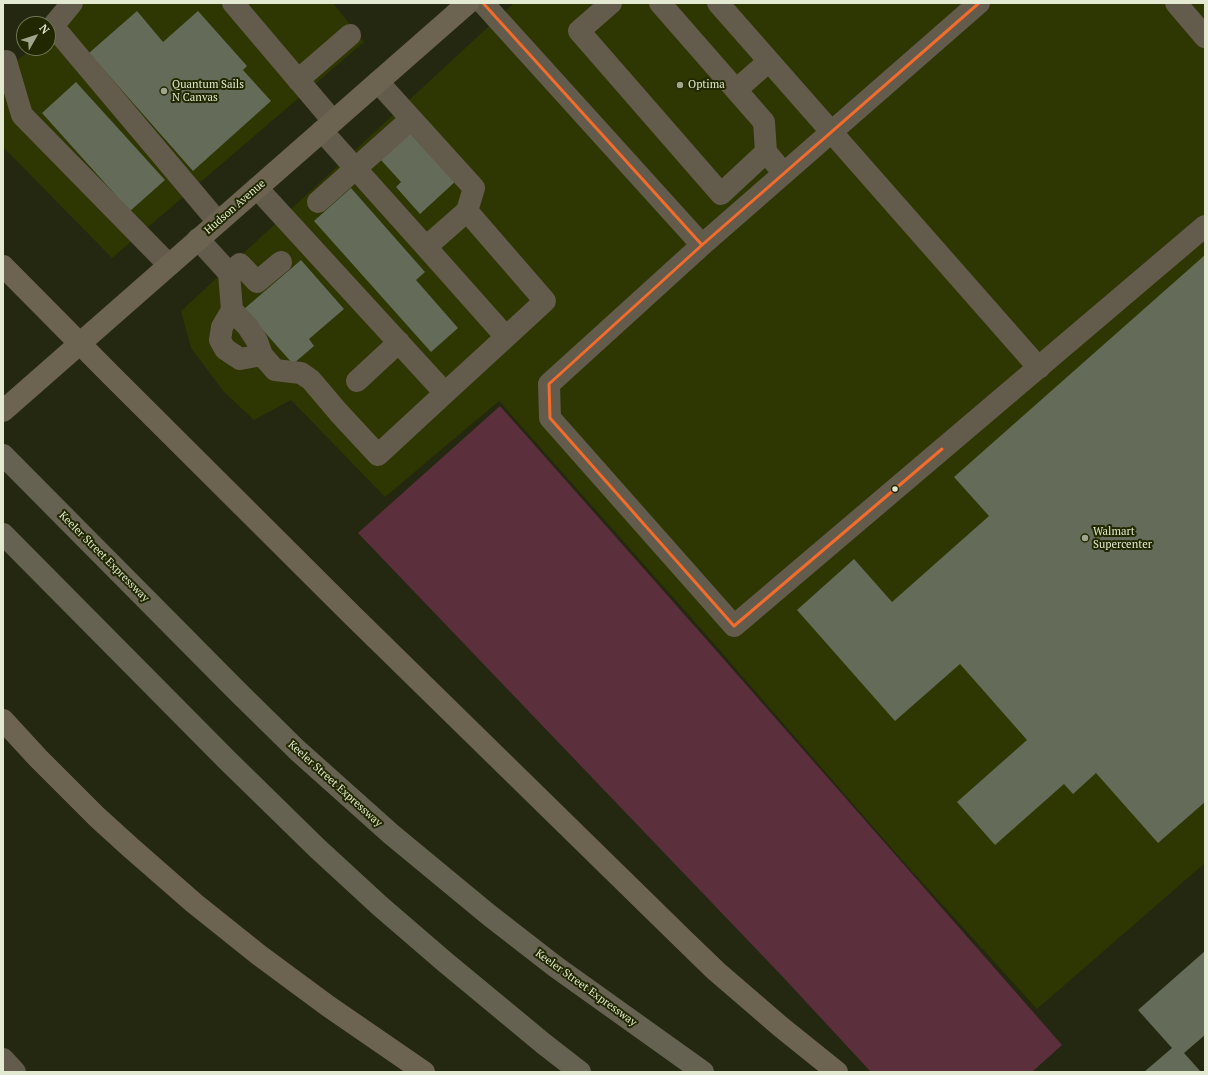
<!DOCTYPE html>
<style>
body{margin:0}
#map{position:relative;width:1208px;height:1075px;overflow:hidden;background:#242810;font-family:"PT Serif",serif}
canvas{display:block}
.frame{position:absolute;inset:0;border:4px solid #e3ead1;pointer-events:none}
.north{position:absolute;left:16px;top:16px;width:40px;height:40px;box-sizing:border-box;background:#212800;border:1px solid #6f7654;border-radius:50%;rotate:51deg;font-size:11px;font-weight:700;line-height:16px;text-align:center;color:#e3ead1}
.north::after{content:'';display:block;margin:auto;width:14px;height:18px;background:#a0a68d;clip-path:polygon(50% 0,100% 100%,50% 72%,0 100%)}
</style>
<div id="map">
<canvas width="1208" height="1075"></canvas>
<div class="frame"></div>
<div class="north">N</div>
</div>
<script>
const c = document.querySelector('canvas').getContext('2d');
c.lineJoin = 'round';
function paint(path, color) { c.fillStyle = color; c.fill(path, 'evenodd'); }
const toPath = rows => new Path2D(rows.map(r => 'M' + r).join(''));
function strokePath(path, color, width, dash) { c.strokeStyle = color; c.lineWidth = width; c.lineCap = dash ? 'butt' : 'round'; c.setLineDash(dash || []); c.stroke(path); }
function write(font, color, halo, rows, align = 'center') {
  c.font = font + ' "PT Serif",serif'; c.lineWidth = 4; c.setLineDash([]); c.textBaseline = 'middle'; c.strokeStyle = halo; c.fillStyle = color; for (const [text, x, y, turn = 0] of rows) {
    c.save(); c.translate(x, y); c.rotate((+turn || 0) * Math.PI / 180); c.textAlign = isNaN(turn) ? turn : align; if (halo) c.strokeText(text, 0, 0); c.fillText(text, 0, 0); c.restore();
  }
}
paint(toPath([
 [83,3,333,3,364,42,112,258,3,147,3,73,32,48,48,48,48,34],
 [514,3,1205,3,1205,863,1037,1009,901,859,702,630,499,401,385,497,291,400,254,420,224,392,191,348,181,311]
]), '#2e3602');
paint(toPath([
 [500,406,721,656,1062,1045,1032,1072,871,1072,782,976,358,533]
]), '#5c2f3c');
paint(toPath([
 [137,11,163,42,198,11,247,66,243,70,271,101,193,171,89,53],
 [76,82,165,180,130,211,42,113],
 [413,131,457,180,420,214,396,187,401,182,381,160],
 [351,188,425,272,416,280,458,328,431,352,314,221],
 [1205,255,1205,802,1158,843,1096,773,1073,794,1064,784,995,845,957,802,1027,740,960,664,895,721,797,610,854,559,892,602,989,516,954,477],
 [301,260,344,309,309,339,314,346,293,364,244,309],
 [1205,951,1205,1035,1184,1053,1201,1072,1144,1072,1172,1048,1138,1010]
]), '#646b59');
strokePath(toPath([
 [72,3,53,26,218,222],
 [233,3,333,121],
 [483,3,702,245],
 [611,3,579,31,721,194,766,152],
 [660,3,764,122,766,152,776,164],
 [718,3,1039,368],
 [979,3,702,245,549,384,550,418,734,626,1205,226],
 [1176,3,1205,37],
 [6,61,22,115,169,265],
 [298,80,350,35],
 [736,90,769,61],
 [322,131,426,247,467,211,474,188,378,82],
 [257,188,445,393,506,337,426,247],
 [318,202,411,119],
 [467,211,545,301,506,337],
 [198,239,229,273,232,310,248,327,257,341,262,355,275,370,301,373,311,380,339,413,378,455,445,393],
 [229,273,240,264,257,282,281,262],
 [232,310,222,327,220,340,225,349,240,359,262,355],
 [357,381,399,342],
 [3,1059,15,1072]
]), '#635b4c', 22);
strokePath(toPath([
 [3,266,111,375,353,616,686,942,716,971,752,1002,781,1027,837,1072],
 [3,411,468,3],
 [3,720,38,758,97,817,130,847,194,903,259,955,328,1006,424,1072]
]), '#6c6350', 22);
strokePath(toPath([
 [3,455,237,691,297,750,391,834,489,915,556,967,703,1072],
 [3,534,227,760,317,848,380,906,445,962,544,1044,580,1072]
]), '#666251', 22);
strokePath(toPath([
 [483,3,702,245],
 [942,449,734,626,550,418,549,384,702,245,979,3]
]), '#f36c2b', 3);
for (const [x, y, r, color] of [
 [680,85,4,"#a0a68d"],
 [164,91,4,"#a0a68d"],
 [895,489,3.5,"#e3ead1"],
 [1085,538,4,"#a0a68d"]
]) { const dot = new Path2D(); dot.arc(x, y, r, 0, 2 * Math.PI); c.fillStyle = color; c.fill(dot); strokePath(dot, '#212800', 1.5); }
write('11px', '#e3ead1', '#212800', [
 ["Quantum Sails",172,85],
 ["N Canvas",172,98],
 ["Optima",688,85],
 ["Walmart",1093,532],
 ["Supercenter",1093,545]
], 'left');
write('11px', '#e3ead1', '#212800', [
 ["Hudson Avenue",235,207,-41],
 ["Keeler Street Expressway",104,557,45],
 ["Keeler Street Expressway",335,784,42],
 ["Keeler Street Expressway",586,988,36]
]);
</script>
